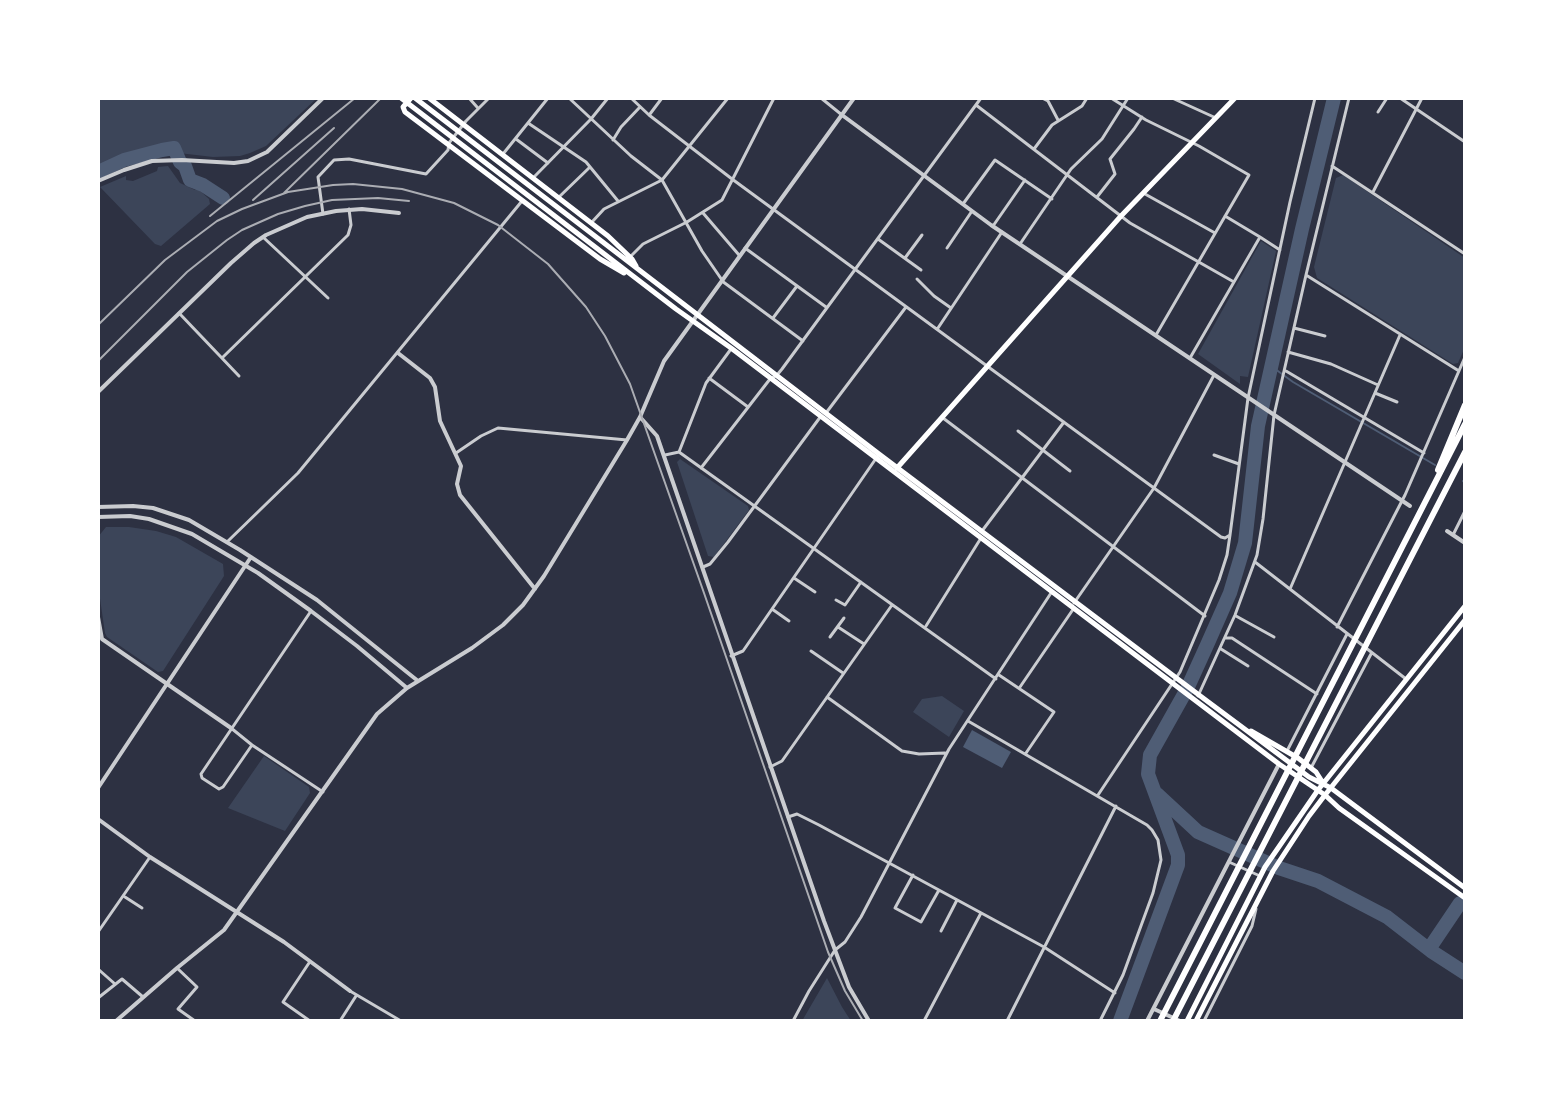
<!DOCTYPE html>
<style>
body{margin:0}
#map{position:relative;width:1563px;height:1119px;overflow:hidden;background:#2d3142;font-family:"Golos Text",sans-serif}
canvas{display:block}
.frame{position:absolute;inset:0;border:100px solid #fff;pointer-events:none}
</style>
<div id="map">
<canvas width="1563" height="1119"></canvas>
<div class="frame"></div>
</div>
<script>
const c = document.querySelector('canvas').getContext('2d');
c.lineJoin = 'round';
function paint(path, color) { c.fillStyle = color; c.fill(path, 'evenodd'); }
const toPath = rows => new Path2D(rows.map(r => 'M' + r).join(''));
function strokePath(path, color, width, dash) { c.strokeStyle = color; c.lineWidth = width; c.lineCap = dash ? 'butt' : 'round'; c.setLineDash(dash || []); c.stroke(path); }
paint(toPath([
 [98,98,317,98,266,146,250,153,240,156,213,157,170,152,139,159,113,168,98,175],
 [168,166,180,183,195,190,197,188,209,199,210,204,161,246,155,244,100,187,126,176,126,180,133,181,157,171,158,167],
 [1343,175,1465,258,1465,347,1458,363,1453,364,1317,278,1314,267,1336,178],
 [1261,241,1276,251,1248,377,1240,376,1240,384,1198,354],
 [680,459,748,506,749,510,714,557,708,556,677,462],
 [106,527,129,527,156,531,176,537,223,564,224,576,163,671,158,672,107,637,105,633,98,585,98,537],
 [942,696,964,711,949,737,913,712,922,699],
 [264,756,309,787,310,793,285,831,228,808],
 [827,978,842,1007,851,1021,802,1021]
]), '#3c4559');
paint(toPath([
 [972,730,1011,752,1002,768,963,747]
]), '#4f5d75');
strokePath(toPath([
 [1271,366,1293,382,1435,465],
 [1463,481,1465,483]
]), '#4f5d75', 2);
strokePath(toPath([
 [98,172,124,160,162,150,174,148,180,162,185,166,190,180,203,185,223,198],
 [1157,794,1198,832,1279,868,1318,881,1387,917,1431,951,1465,973],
 [1429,949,1460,903],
 [1120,1021,1178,865,1178,855,1148,774,1150,755,1187,689,1207,645,1230,593,1245,543,1258,426,1302,229,1334,98]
]), '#4f5d75', 14);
strokePath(toPath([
 [469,98,477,107],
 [569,98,631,156,662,180,702,251,722,280],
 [631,98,649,115,732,179,987,366,1221,537,1225,538,1230,535],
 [821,98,842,115],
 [1042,98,1048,101,1058,120],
 [1111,98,1146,120,1199,146,1249,175,1156,335],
 [1172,98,1216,118],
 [1400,98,1465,142],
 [976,105,1130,223,1234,282],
 [1378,112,1387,98],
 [650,114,662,98],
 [528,123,586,162,618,201],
 [516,139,548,163],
 [613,140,621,127,640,107],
 [1034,149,1052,125,1082,106,1087,98],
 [503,154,548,98],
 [1332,166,1465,254],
 [534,177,591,119,608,98],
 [1373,192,1422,98],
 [1145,194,1215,233],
 [1097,197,1115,174,1110,159,1134,129,1142,117],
 [558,198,590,167],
 [963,204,995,160,1052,199],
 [703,213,739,255],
 [323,214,318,177,334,160,349,159,426,174,448,150,449,143,466,121,489,98],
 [592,222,604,209,662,180,728,98],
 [993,226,1025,180],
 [1260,237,1280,250],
 [264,238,328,298],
 [878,239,921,270],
 [1020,244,1071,169,1102,139,1128,98],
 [745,248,826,307],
 [947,248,972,211],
 [630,257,643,244,687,222,722,200,774,98],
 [905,258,922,235],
 [1306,275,1459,371],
 [917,279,934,296,951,308],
 [722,281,803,341],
 [179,313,239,376],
 [773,318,797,286],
 [938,328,1002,232],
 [1294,328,1325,336],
 [1288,352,1331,364,1378,385],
 [222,358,348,235,351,225,349,209],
 [1190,358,1260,237,1225,216],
 [1286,371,1424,453],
 [709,378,748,407],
 [1375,393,1397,402],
 [826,413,906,307],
 [943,418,1205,616],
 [1018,431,1070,471],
 [679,452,706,383,731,349],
 [456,453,481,436,498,428,627,440],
 [665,455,679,452,996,679],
 [1214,455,1239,464],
 [701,468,770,379,777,375,782,369,981,98],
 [982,531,1064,422],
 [1453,535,1465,511],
 [227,542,298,473,522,201],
 [1255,562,1406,679],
 [703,567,710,564,728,542,821,416],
 [794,578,815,592],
 [1290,589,1400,335],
 [836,600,845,605,861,582],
 [1074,603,1154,488,1214,375],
 [772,609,789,621],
 [1236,616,1274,637],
 [926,626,981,538],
 [838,627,864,644],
 [1337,627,1405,495,1465,357],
 [830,637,844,618],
 [1225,638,1232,638,1317,694],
 [1221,649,1248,666],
 [811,651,843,673],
 [731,656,743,651,877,457],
 [999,675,1054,712,1026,753],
 [1020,687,1074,608],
 [1198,696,1235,615,1257,555,1263,519,1274,415,1306,275,1349,98],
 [827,697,902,751,919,754,945,753],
 [968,721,1147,825,1152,830,1158,840,1161,860,1153,893,1123,975,1100,1021],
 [231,728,252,745,323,792],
 [252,745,223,787,219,789,202,778,201,774,311,611],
 [1287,751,1347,634],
 [770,767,782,761,892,605],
 [1311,768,1371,654],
 [1098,795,1180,672,1219,580,1227,555,1230,535,1248,398,1290,202,1315,98],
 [788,817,797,814,819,825,1044,947,1115,993],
 [1229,862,1260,876],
 [913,875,895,908,921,922,939,890],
 [125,897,142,908],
 [941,931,957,900],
 [98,932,150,857],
 [309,963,283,1002,310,1021],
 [177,968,197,987,178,1009,195,1021],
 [98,969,115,984],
 [350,991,401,1021],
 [98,998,122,979,143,997],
 [340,1021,356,996],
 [793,1021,809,991,835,950,845,942,861,917,949,749,1051,593],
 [924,1021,981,913],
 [1007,1021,1116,806],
 [1204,1021,1252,926,1256,909]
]), '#caccd0', 3);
strokePath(toPath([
 [842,115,991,225,1410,506],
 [98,181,124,170,152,161,182,160,234,163,248,161,267,152,323,98],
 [398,353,430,378,435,387,440,421,461,466,457,484,460,495,535,589],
 [98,392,231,263,254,243,266,235,307,217,336,211,362,209,399,213],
 [640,417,657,436,824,921,849,987,869,1021],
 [98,507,133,506,153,508,189,520,240,550,317,600,418,681],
 [98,517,130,516,149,519,192,534,258,573,311,611,357,646,407,688],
 [1447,531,1465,543],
 [98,617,102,639,231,728],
 [98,788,251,557],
 [98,819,150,857,284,942,350,991],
 [1154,1009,1180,1021],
 [116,1021,177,968,224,930,377,714,407,688,472,648,503,625,523,605,544,576,627,440,640,417,664,361,854,98],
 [1147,1021,1279,764]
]), '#caccd0', 4);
strokePath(toPath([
 [1187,1021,1265,867,1318,790],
 [1196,1021,1273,871,1309,816,1325,795]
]), '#fff', 5);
strokePath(toPath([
 [401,98,676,309,731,348,1279,764,1325,795,1339,808,1465,898],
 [411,98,403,107,405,112,600,259,624,273],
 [415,98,879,454,1203,698,1309,777,1331,788,1465,888],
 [429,98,608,236,632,259,636,266],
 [897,468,1121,216,1235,98],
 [1251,731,1298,758,1316,772,1323,783],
 [1318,790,1465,606],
 [1325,795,1465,620]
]), '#fff', 5);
strokePath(toPath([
 [1438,470,1465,405],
 [1160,1021,1465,424],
 [1173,1021,1465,452]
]), '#fff', 6);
strokePath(toPath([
 [284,193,381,98],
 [253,200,334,128],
 [210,216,355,98],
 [98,325,165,260,217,221,242,209,288,192,333,185,353,184,402,189,454,203,498,225,548,264,586,307,605,336,630,384,704,593,828,952,845,991,863,1021],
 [98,361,187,272,227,240,242,230,278,214,305,206,332,200,378,198,409,201]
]), '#abadb3', 2);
</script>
